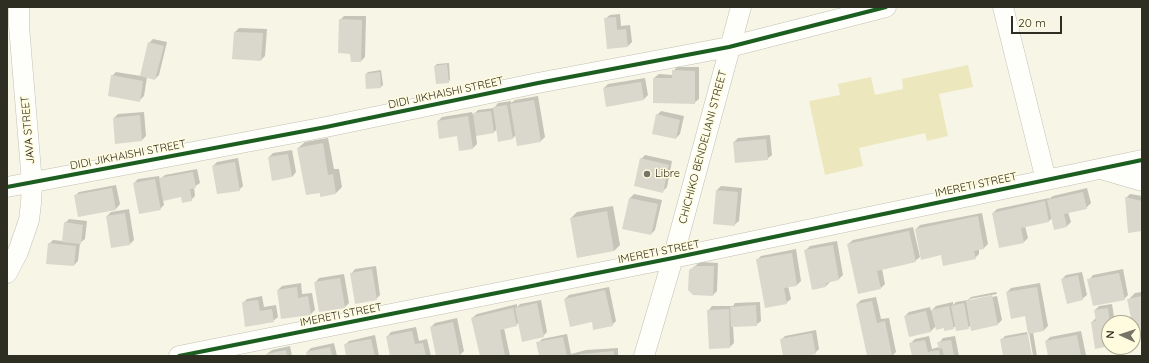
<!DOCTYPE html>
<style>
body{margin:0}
#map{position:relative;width:1149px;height:363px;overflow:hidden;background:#f7f5e6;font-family:Quicksand,sans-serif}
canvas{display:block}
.frame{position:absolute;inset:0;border:8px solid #2f2e23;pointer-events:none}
.north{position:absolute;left:1101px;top:315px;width:40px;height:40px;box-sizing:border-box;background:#fffbde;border:1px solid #aca993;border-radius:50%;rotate:273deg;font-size:11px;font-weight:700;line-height:16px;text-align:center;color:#2f2e23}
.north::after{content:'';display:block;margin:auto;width:14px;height:18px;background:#757467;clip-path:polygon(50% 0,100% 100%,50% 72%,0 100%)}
.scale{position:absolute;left:1011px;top:16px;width:51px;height:18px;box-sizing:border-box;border:2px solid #2f2e23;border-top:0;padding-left:5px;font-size:12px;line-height:14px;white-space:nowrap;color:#2f2e23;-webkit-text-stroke:3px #fffbde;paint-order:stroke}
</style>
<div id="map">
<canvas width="1149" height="363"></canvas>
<div class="frame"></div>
<div class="north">N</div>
<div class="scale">20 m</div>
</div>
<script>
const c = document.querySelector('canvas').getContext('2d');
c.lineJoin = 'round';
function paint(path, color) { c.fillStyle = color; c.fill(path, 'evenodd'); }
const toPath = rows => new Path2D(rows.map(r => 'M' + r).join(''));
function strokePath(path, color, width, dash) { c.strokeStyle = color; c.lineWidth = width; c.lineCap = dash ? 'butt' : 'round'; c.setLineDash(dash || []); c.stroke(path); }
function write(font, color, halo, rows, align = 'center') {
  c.font = font + ' Quicksand,sans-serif'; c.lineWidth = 3; c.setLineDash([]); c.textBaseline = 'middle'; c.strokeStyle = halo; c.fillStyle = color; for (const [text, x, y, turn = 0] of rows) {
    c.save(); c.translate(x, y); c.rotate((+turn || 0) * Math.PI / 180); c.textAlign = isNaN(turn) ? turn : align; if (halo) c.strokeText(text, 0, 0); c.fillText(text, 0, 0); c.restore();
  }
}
paint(toPath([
 [968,65,973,87,939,94,948,136,927,141,925,133,859,148,863,166,825,175,809,101,840,95,838,84,871,77,875,95,903,89,902,79]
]), '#ede7bd');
paint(toPath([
 [620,14,621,26,630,25,632,42,628,46,605,19,610,15],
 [344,16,366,16,365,57,361,61,351,53,340,20],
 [239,28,267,29,265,56,261,60,233,58,235,32],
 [153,39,167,42,159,75,155,79,147,77,144,96,140,100,112,76,116,72,141,76,149,43],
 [449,63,450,80,448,82,435,66,437,64],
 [677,67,699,67,699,99,694,103,654,78,659,74,673,75,673,71],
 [381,70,383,85,381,87,367,88,366,74,368,72],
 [645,78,648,95,643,100,604,88,608,84],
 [538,96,545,137,541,141,516,135,512,139,497,129,494,132,476,135,477,144,473,148,460,150,458,135,438,121,442,117,472,112,473,115,478,110,494,108,498,103,511,101,511,103,515,100],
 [661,111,684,116,680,134,676,138,657,115],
 [144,112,146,136,142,140,114,118,118,114],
 [770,135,772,155,767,159,734,142,738,138],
 [328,138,334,169,339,169,342,187,336,193,320,191,298,148,305,142],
 [292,150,296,172,292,177,269,157,273,153],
 [645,155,672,161,667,187,662,192,641,159],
 [238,158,243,186,239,190,213,166,217,162],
 [197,169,200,183,194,187,195,196,191,200,181,196,163,200,164,205,160,209,134,183,138,179,159,176,160,179,165,175],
 [116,185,120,204,116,209,75,196,79,192],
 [721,186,742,188,739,221,734,225,717,190],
 [1087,188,1091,203,1086,208,1068,212,1071,222,1067,226,1052,218,1049,221,1025,226,1028,238,1024,242,993,213,997,209,1049,198,1049,199,1053,196],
 [634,194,662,200,655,230,651,234,629,199],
 [1130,194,1142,196,1142,230,1126,198],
 [613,206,620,245,614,251,571,218,577,212],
 [129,209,134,240,130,244,107,216,111,212],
 [982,213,988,244,984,248,979,249,979,254,975,258,942,254,916,229,920,225],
 [69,219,87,221,85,239,80,243,78,261,74,265,49,244,53,240,63,241,65,223],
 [913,227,920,257,915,261,882,269,885,284,881,288,848,244,853,240],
 [837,241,843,275,839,279,830,282,826,286,806,250,810,246],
 [796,249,801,281,797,285,788,286,791,299,786,303,757,260,761,256],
 [700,262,718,263,717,291,713,295,690,270],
 [376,266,380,295,376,299,351,274,355,269],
 [1123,269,1128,295,1124,299,1089,280,1093,275],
 [1082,272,1087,295,1082,299,1062,279,1066,275],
 [344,274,349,303,345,307,315,283,319,278],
 [301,283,302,294,312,293,315,310,311,314,278,290,282,286],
 [1040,283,1048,326,1044,330,1033,332,1037,356,1033,356,1026,315,1007,292,1011,288],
 [609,287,616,321,612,325,593,321,565,299,569,295],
 [996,292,997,294,970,299,970,301,997,296,1002,320,998,324,971,325,968,328,956,326,953,328,936,326,931,331,909,335,905,316,909,312,930,307,931,311,936,306,953,302,953,305,956,302,968,300,971,297],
 [1142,292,1142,331,1135,332,1129,299,1135,293],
 [262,296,264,307,276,305,278,317,273,321,243,303,247,299],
 [876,297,881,319,889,318,896,352,892,356,868,356,857,304,861,300],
 [541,300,547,332,543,336,519,322,516,325,504,328,510,356,481,356,472,318,477,314,517,304,517,307,520,304],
 [760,302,761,321,756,325,733,326,734,343,730,347,708,311,712,306,733,306,735,303],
 [1112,304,1115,323,1109,323,1109,345,1092,322,1096,318,1095,310,1099,306],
 [457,318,464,351,460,355,457,356,437,356,431,327,435,323],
 [416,327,419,341,427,339,431,356,391,356,387,337,391,332],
 [816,330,819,349,815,353,805,356,784,356,781,340,785,336],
 [1081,331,1086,355,1084,356,1049,356,1046,341,1050,337],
 [1027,332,1031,356,1004,356,1001,340,1005,336],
 [567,334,571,354,586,350,618,348,618,356,540,356,538,343,542,339],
 [375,335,379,356,347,356,345,345,349,341],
 [929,336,932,349,939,347,939,343,943,338,955,336,959,356,913,356,911,343,915,339],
 [334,343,337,356,308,356,307,352,311,348],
 [290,346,292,356,268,356,267,354,272,350]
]), '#0003');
paint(toPath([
 [616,17,617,30,626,29,628,47,607,49,604,18],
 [339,19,362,20,361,62,351,62,350,54,338,53],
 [234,32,263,33,261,61,232,59],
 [148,42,164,46,155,80,140,76],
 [447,64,449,83,436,84,434,66],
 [672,70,695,71,695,104,653,103,653,78,672,78],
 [380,72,381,88,366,89,365,74],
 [111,75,143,81,140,102,108,96],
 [641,82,644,100,606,107,603,88],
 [534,100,541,142,517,146,510,104],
 [507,105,513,139,498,142,493,107],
 [491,111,494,133,476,136,473,113],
 [656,114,680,120,676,139,652,134],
 [140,115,142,141,115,144,113,118],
 [468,116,473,149,459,151,457,136,439,139,437,121],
 [766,139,768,160,735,163,733,142],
 [323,143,328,175,333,174,336,194,320,197,320,193,306,195,297,148],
 [288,154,292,177,272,181,268,157],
 [640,158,669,165,663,193,634,186],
 [235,162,240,191,217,194,212,166],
 [193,172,196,188,190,189,192,201,182,203,181,197,163,201,159,178],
 [155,179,161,210,139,214,133,183],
 [112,188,116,210,78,217,74,195],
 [716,190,738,192,735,226,713,224],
 [1083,192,1087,209,1064,214,1067,227,1054,230,1047,200],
 [1125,197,1142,201,1142,231,1128,233],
 [629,198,658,204,651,235,622,229],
 [1045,201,1049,222,1021,228,1024,243,999,248,992,213],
 [607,211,614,251,577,258,570,218],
 [125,213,130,245,111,248,106,216],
 [978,216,984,249,974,251,976,259,943,266,941,255,921,260,915,229],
 [64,222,83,225,81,244,62,242],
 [909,231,916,262,877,271,881,289,858,294,847,244],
 [48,243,76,246,74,266,46,264],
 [833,245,839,280,826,283,826,287,812,290,804,250],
 [792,253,797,286,784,288,787,304,765,308,756,259],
 [695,266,714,266,713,296,693,295,688,290,689,270],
 [372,269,377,300,355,304,350,273],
 [1119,273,1125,300,1093,306,1087,279],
 [1078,275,1083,300,1067,304,1061,279],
 [340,278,345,308,319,312,314,282],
 [297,287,298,298,308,296,311,315,281,319,277,290],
 [1037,287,1044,331,1028,334,1025,316,1011,319,1006,292],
 [605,290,613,326,593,330,592,322,570,327,564,299],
 [992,295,998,325,971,331,966,301],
 [1142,296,1142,332,1134,334,1133,323,1132,323,1127,299],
 [258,300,260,311,272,309,274,322,245,327,242,302],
 [872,301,877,323,885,321,892,356,867,356,856,304],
 [537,303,544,337,522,342,515,308],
 [964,303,969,329,956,331,951,306],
 [756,305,757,326,731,327,730,307],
 [949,306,954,329,944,331,944,328,936,330,931,310],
 [513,308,517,326,500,330,505,356,480,356,471,318],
 [1108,308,1110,323,1109,323,1109,346,1095,349,1091,322,1096,321,1094,310],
 [729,309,730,348,709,349,707,310],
 [926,311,931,332,909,337,904,316],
 [453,322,460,356,436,356,430,327],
 [412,331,415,344,423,343,426,356,390,356,386,336],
 [812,333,816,354,806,356,783,356,780,339],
 [1028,334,1032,356,1003,356,1000,339],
 [1077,335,1081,356,1048,356,1045,341],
 [563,337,567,356,539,356,536,342],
 [371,339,375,356,346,356,344,344],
 [925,340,928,352,939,350,940,356,912,356,909,343],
 [951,340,954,356,944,356,942,348,939,349,937,342],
 [330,347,332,356,307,356,306,352],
 [286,350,287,356,267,356,266,354],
 [614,351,614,356,575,356,581,354]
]), '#dad8cc');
const minor = toPath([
 [1003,7,1046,180],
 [1104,170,1142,181],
 [7,187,326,127,538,83,729,47,886,7],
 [7,273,18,252,29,220,31,203,32,183,19,26,19,7],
 [179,356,673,258,1142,160],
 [644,356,673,258,741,7]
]);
strokePath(minor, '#c2c1b4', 21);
strokePath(minor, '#fefefb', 20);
strokePath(toPath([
 [7,187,326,127,538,83,729,47,886,7],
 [179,356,673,258,1142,160]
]), '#1b5e20', 4);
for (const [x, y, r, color] of [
 [647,174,4,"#757467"]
]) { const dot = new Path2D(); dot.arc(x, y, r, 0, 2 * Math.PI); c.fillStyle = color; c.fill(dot); strokePath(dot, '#fffbde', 1.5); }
write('11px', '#2f2e23', '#fffbde', [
 ["DIDI JIKHAISHI STREET",446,93,-12],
 ["JAVA STREET",28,130,-95],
 ["CHICHIKO BENDELIANI STREET",703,147,-75],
 ["DIDI JIKHAISHI STREET",128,155,-11],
 ["IMERETI STREET",976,185,-12],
 ["IMERETI STREET",659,252,-11],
 ["IMERETI STREET",341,315,-11]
]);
write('11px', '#2f2e23', '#fffbde', [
 ["Libre",655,174]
], 'left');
</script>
